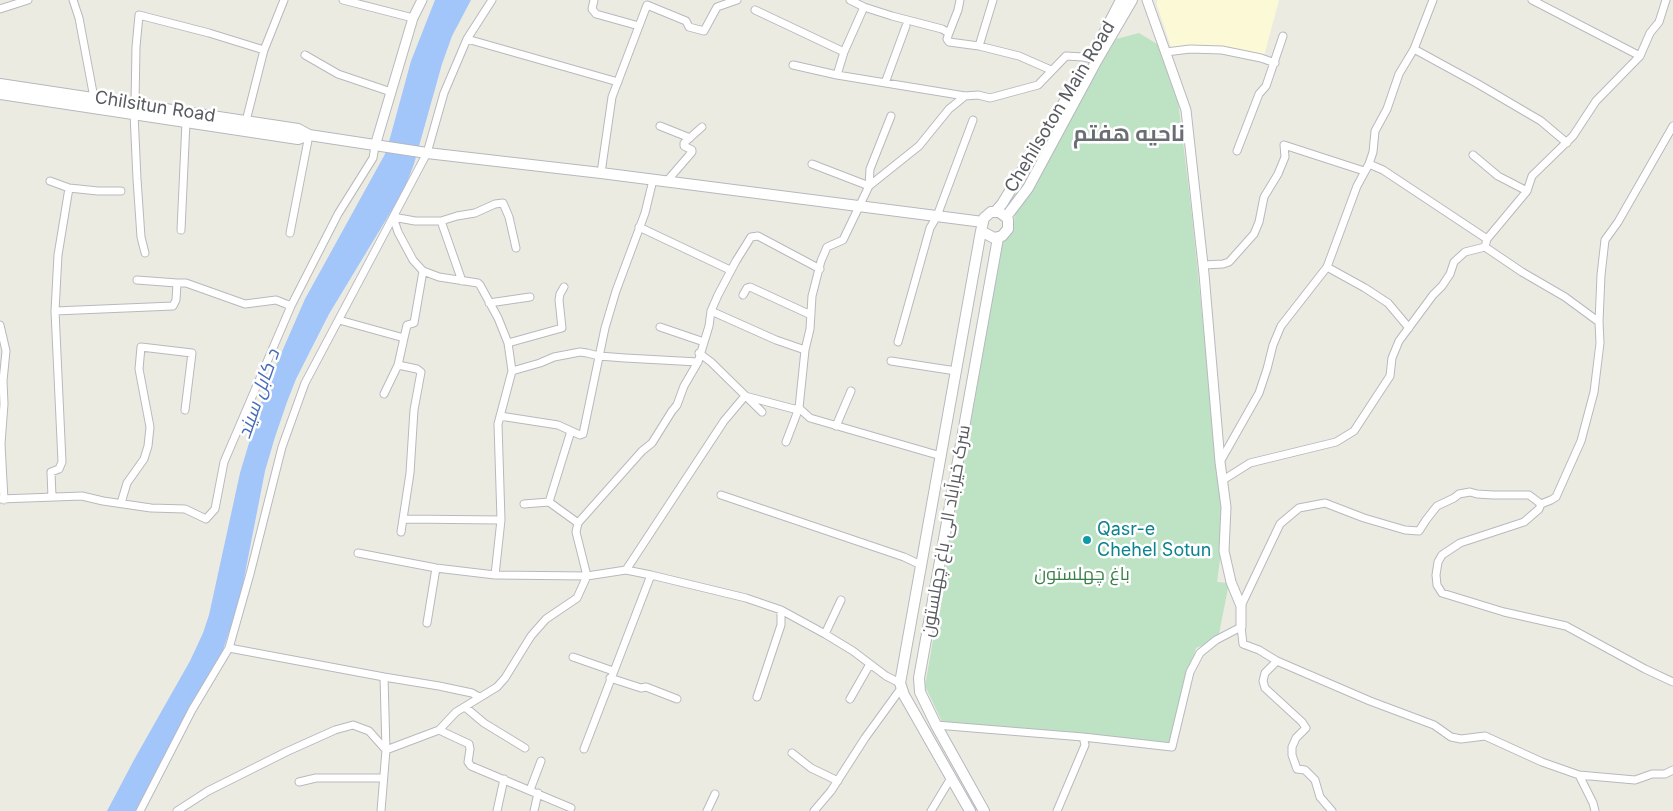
<!DOCTYPE html>
<meta charset="utf-8">
<style>
body{margin:0}
canvas{display:block;background:#ecebe1}
</style>
<canvas width="1673" height="811"></canvas>
<script>
const c = document.querySelector('canvas').getContext('2d');
c.lineJoin = 'round';
function paint(path, color) { c.fillStyle = color; c.fill(path, 'evenodd'); }
const toPath = rows => new Path2D(rows.map(r => 'M' + r).join(''));
function strokePath(path, color, width, dash) { c.strokeStyle = color; c.lineWidth = width; c.lineCap = dash ? 'butt' : 'round'; c.setLineDash(dash || []); c.stroke(path); }
function write(font, color, halo, rows, align = 'center') {
  c.font = font + ' Inter,Cairo,sans-serif'; c.lineWidth = 5; c.setLineDash([]); c.textBaseline = 'middle'; c.strokeStyle = halo; c.fillStyle = color; for (const [text, x, y, turn = 0] of rows) {
    c.save(); c.translate(x, y); c.rotate((+turn || 0) * Math.PI / 180); c.textAlign = isNaN(turn) ? turn : align; if (halo) c.strokeText(text, 0, 0); c.fillText(text, 0, 0); c.restore();
  }
}
paint(toPath([
 [1157,0,1279,0,1264,56,1224,46,1171,47,1157,5]
]), '#fbf9d6');
paint(toPath([
 [1139,33,1162,47,1177,92,1192,216,1224,530,1217,582,1229,583,1218,639,1196,648,1171,746,944,726,925,686,1002,242,1010,231,1014,223,1015,213,1116,39]
]), '#bee2c4');
paint(toPath([
 [435,0,471,0,452,36,442,64,414,164,404,190,329,314,296,379,287,402,275,437,265,471,240,599,221,656,186,716,136,811,107,811,135,758,190,661,203,633,209,615,240,473,261,403,277,363,305,299,385,154,390,138,411,61]
]), '#a2c5fa');
const minor = toPath([
 [73,0,79,18,94,98],
 [343,0,413,18],
 [594,0,592,9,596,14,639,26],
 [850,0,864,7,892,16,942,29,949,33,947,39,949,42,979,46,1019,56,1051,70],
 [1532,0,1640,56],
 [0,9,28,0],
 [755,10,844,52],
 [949,33,958,10,960,0],
 [467,39,618,82],
 [979,46,993,0],
 [1414,49,1478,84,1541,121,1567,143],
 [1166,52,1190,49,1222,50,1261,58,1275,63],
 [305,55,338,74,391,92],
 [793,65,837,75,965,96,978,95,990,98,1038,85,1066,56,1083,57,1097,60],
 [837,75,844,52,864,7],
 [885,83,906,26],
 [135,104,136,47,139,15,209,33,264,50],
 [134,114,137,179,141,237,145,253],
 [246,121,264,50,284,0],
 [660,126,690,138],
 [1673,126,1618,222,1605,240,1601,275,1599,322,1600,343,1594,392,1581,441,1556,497,1551,500,1541,504,1539,509,1524,522,1460,543,1442,555,1438,562,1436,575,1437,585,1442,593,1504,612,1566,626,1645,669,1673,682],
 [1237,151,1259,94,1266,86,1283,36],
 [1473,155,1498,176,1527,191],
 [812,164,869,186,870,169,891,116],
 [1369,164,1383,170,1487,239],
 [601,173,612,97,647,5,686,21,689,27,704,31,717,7,737,0],
 [50,181,69,188,98,191,121,191],
 [667,181,692,152,692,150,684,146,684,143,702,127],
 [393,217,398,232,413,260,423,271,439,277,478,283,480,285,498,318,508,343,512,371,498,424,501,520,495,575],
 [393,217,415,221,441,221,457,216,475,213,495,204,503,203,509,217,516,248],
 [441,221,462,281],
 [639,227,730,270],
 [181,230,186,122],
 [290,233,309,135],
 [1485,247,1522,272,1565,297,1599,322],
 [1203,265,1223,264,1229,262,1254,234,1259,222,1264,197,1278,174,1285,157,1284,145,1364,171],
 [1327,267,1365,288,1388,303,1409,328],
 [137,280,177,283],
 [743,295,747,288,750,287,811,315],
 [489,303,530,297],
 [55,311,173,306,176,300,177,283,186,283,245,304,276,300,291,306],
 [711,311,776,340,805,350],
 [339,320,404,338,398,365,384,394],
 [0,325,6,351,3,381,4,404,1,444,4,500],
 [660,327,704,342],
 [404,338,407,325,414,323,423,271],
 [898,342,930,228,937,216,973,120],
 [508,343,562,328,559,300,560,294,564,287],
 [699,353,711,362,762,412],
 [891,361,956,371],
 [398,365,417,369,421,372,414,410,410,473,401,532],
 [512,371,540,363,554,357,580,352,587,353,599,356,625,358,698,362],
 [799,408,810,418,941,456],
 [500,416,558,425,580,435,583,434,605,328,616,291,645,213,653,180],
 [836,426,851,391],
 [786,442,799,408,805,350,810,329,812,296,821,261,827,247,843,240,869,186,919,146,949,109,965,96],
 [1220,462,1259,393,1267,369,1273,345,1281,326,1327,267,1357,186,1369,164,1373,152,1375,131,1387,109,1399,74,1414,49,1433,0],
 [1223,480,1250,463,1336,442,1354,431,1390,376,1392,358,1399,341,1433,295,1442,286,1450,274,1454,262,1465,252,1485,247,1487,239,1527,191,1532,176,1573,136,1596,101,1640,56,1650,33,1659,22,1666,0],
 [721,495,904,557,921,565],
 [52,497,51,472,59,469,62,462,55,311,58,255,69,188],
 [0,499,82,496,103,501,151,508,185,509,206,519,215,509,224,462,291,306,338,214,373,158,375,146],
 [549,502,571,431],
 [121,503,127,483,144,459,148,446,150,427,139,369,141,347,192,353,185,410],
 [524,504,549,502,578,523],
 [404,519,501,520],
 [358,553,436,568,495,575,587,576,626,570,651,575,746,598,781,610,825,634,853,651,886,676,900,683],
 [626,570,724,421,745,396,794,409,799,408],
 [1241,606,1280,524,1299,508,1325,503,1364,518,1405,530,1419,531,1426,520,1437,506,1454,498,1459,494,1470,492,1477,494,1493,495,1529,495,1541,504],
 [427,623,436,568],
 [825,634,841,600],
 [229,648,384,677,439,686,472,693,479,697],
 [573,657,613,671],
 [1277,661,1265,673,1263,681,1265,688,1302,722,1306,728,1296,738,1292,747,1292,755,1297,769,1305,770,1315,780,1320,797,1332,811],
 [610,678,641,688,646,687,677,699],
 [757,697,781,625,781,610],
 [850,699,870,664],
 [465,707,484,723,525,748],
 [936,725,1083,737,1172,747,1190,672,1200,653,1216,640,1241,627,1243,644,1259,650,1277,661,1370,701,1434,725,1451,737,1461,739,1485,736,1542,762,1579,775,1593,803,1595,811],
 [439,730,469,744,470,749,468,762,471,766,571,808],
 [584,749,651,575],
 [386,750,439,730,456,712,497,687,505,678,531,636,546,619,577,598,587,576,576,532,578,523,642,451,652,443,672,411,677,405,684,386,698,362,709,326,711,311,718,295,736,261,751,237,758,236,820,269],
 [792,753,811,768,838,781],
 [1579,775,1635,780,1652,774,1665,774,1673,770],
 [299,782,316,778,382,778],
 [530,790,541,761],
 [140,811,192,710,229,648,250,574,282,447,305,383,427,153,444,93,467,39,492,0],
 [177,811,208,791,286,752,335,730,353,725,369,731,386,750],
 [381,811,386,750,384,677],
 [497,811,504,779],
 [534,811,538,793],
 [707,811,715,794],
 [814,811,831,791,865,738,902,687],
 [931,811,951,778],
 [1057,811,1085,745,1083,737]
]);
const tertiary = toPath([
 [1147,0,1186,110,1204,274,1220,462,1226,507,1224,551,1231,582,1241,606,1241,627],
 [375,146,413,18,422,0]
]);
const secondary = toPath([
 [1100,41,1121,0],
 [0,84,298,129,309,135,427,153,601,173,983,222],
 [0,94,298,139,309,135],
 [991,212,999,212,1006,217,1008,220,1008,229,1002,236,994,238,981,231,984,218,991,212],
 [995,212,1002,204,1083,71],
 [1006,217,1028,188,1097,60,1132,0],
 [970,811,904,695,900,683,981,231],
 [984,811,936,725,920,692,919,678,998,238]
]);
strokePath(minor, '#b8b9bf', 9);
strokePath(tertiary, '#b8b9bf', 11);
strokePath(secondary, '#b6b8bf', 12);
strokePath(minor, '#fff', 7);
strokePath(tertiary, '#fff', 9);
strokePath(secondary, '#fff', 10);
for (const [x, y, r, color] of [
 [1087,540,5,"#0f9aa8"]
]) { const dot = new Path2D(); dot.arc(x, y, r, 0, 2 * Math.PI); c.fillStyle = color; c.fill(dot); strokePath(dot, '#fff', 2); }
write('18px', '#595b61', '#fff', [
 ["Chilsitun Road",155,107,9],
 ["Chehilsoton Main Road",1060,107,-59],
 ["سرک خیرآباد الی باغ چهلستون",946,531,-80]
]);
write('18px', '#0d838f', '#fff', [
 ["Qasr-e",1097,530],
 ["Chehel Sotun",1097,551]
], 'left');
write('18px', '#398148', '#fff', [
 ["باغ چهلستون",1082,575]
]);
write('italic 19px', '#476cbb', '#fff', [
 ["د کابل سيند",259,394,-71]
]);
write('bold 22px', '#6a6d73', '#fff', [
 ["ناحیه هفتم",1129,134]
]);
</script>
